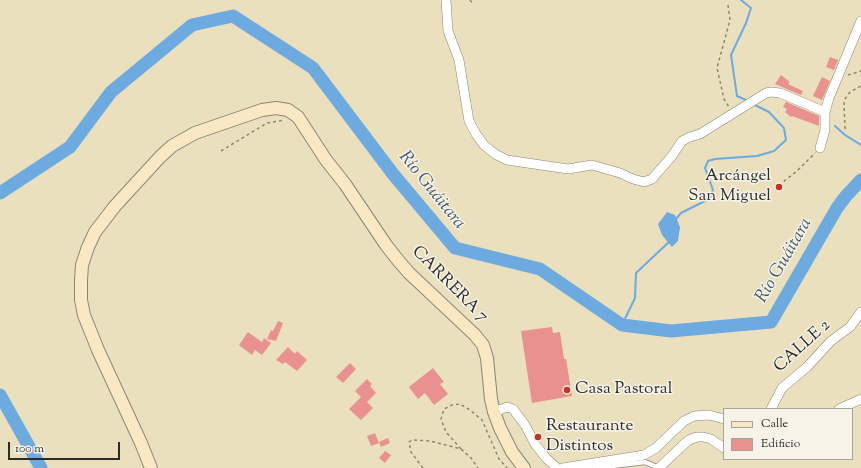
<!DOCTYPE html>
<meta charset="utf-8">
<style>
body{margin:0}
#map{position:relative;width:861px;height:468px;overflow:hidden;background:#eae0be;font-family:"Sorts Mill Goudy",serif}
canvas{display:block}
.legend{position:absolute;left:723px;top:408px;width:130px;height:52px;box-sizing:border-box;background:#f7f3e8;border:1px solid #a5a39c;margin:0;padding:5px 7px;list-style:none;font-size:12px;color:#2b2b2b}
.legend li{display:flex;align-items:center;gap:8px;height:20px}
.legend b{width:20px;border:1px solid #a5a39c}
.scale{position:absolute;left:8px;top:442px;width:112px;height:18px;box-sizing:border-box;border:2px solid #2b2b2b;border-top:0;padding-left:5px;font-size:12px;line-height:14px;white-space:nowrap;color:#2b2b2b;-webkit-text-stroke:3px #f7f3e8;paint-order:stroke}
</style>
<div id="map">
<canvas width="861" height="468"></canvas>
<ul class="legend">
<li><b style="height:5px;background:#fae7c3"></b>Calle</li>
<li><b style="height:11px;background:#e8918f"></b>Edificio</li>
</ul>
<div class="scale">100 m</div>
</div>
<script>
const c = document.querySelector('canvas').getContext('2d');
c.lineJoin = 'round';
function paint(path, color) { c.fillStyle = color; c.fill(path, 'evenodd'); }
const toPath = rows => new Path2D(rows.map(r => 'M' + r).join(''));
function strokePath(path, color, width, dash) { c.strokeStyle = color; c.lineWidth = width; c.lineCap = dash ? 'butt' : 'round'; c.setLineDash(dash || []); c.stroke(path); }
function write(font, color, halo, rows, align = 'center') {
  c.font = font + ' "Sorts Mill Goudy",serif'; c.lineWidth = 3; c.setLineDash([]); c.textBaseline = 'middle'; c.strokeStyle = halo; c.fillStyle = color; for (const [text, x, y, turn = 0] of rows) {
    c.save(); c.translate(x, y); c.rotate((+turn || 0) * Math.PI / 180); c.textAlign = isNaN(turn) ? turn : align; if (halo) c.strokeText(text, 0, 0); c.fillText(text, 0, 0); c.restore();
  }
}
paint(toPath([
 [667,212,675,215,680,227,678,241,672,247,662,235,658,224]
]), '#6daadf');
strokePath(toPath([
 [741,0,751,8,746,23,731,55,737,96,748,101],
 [835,126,845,135,861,145],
 [676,219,681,213,709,199,713,190,705,168,708,161,715,159,757,156,774,151,786,140,784,128,769,112,753,104],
 [622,325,635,298,636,273,670,241]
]), '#6daadf', 2);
strokePath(toPath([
 [0,193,70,147,111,92,192,25,233,16,313,68,393,174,455,248,540,269,622,325,671,331,771,322,837,208,846,196,861,180],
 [0,395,41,468]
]), '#6daadf', 13);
paint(toPath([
 [830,57,838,60,834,70,826,67],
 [781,75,790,82,788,84,803,91,801,95,775,84],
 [822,77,830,81,822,100,813,96],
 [786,102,819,116,819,126,792,116,791,117,785,112,787,109,783,107],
 [278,321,283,323,276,341,267,339,271,330,273,331],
 [552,327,553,333,560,332,564,359,566,359,572,396,532,403,521,331],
 [248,332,262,342,264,338,271,343,262,355,255,350,252,355,239,345],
 [288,347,295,354,297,351,307,360,297,371,285,362,283,364,276,360],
 [350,363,356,369,343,383,336,377],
 [433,368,444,382,440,384,448,394,434,405,425,393,418,399,409,387],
 [367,379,372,384,370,386,376,393,367,402,373,408,361,420,349,409,361,397,355,391],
 [375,433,379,443,371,446,367,436],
 [388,438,390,443,381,447,379,442],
 [385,451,391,455,385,463,379,458]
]), '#e8918f');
const lane = toPath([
 [595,468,645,462,659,468]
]);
const street = toPath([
 [446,0,448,31,459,60,469,121,476,134,484,145,495,154,507,160,568,169,592,165,620,173,633,179,644,182,652,179,672,156,682,141,690,137,700,134,766,93,771,92,780,93,825,112],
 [820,148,825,130,825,112,829,98,861,21],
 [771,409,782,388,807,367,831,341,850,327,861,312],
 [839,409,861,399],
 [494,412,507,407,513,409,525,425,535,444,546,458,557,468],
 [563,468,644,455,656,448,684,421,694,416,709,415,724,419],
 [659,468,682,446,689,440,697,437,703,437,711,439,724,448]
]);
const secondary = toPath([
 [151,468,141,443,98,350,84,315,81,300,81,280,82,265,88,247,95,232,115,206,160,157,172,146,195,133,262,110,276,108,288,110,298,117,326,160,345,184,386,245,397,259,409,273,475,335,483,345,487,358,491,399,494,412,500,428,512,452,524,468]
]);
strokePath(lane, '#8a8674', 6);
strokePath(street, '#8a8674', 10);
strokePath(secondary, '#8a8674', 14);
strokePath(toPath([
 [470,0,473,4],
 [728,5,730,20,717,68,724,99,729,107],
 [848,75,861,71],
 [845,129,844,103,845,99,850,92,861,86],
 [221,151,267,123,284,120],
 [779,185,797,171,815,153],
 [461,449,446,432,441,419,444,409,452,405,460,404,470,410,482,420,499,459,507,468],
 [423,468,411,452,409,442,412,440,430,441,461,449,471,458,478,468]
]), '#8a8674', 1.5, [3, 3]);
strokePath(lane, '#fff', 4.5);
strokePath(street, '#fff', 9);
strokePath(secondary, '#fae7c3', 12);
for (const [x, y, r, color] of [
 [779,187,4,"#c8321e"],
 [567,390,4,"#c8321e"],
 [538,437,4,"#c8321e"]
]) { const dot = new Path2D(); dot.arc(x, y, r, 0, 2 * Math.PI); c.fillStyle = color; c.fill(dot); strokePath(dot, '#f7f3e8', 1.5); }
write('17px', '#2b2b2b', '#f7f3e8', [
 ["Arcángel",771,177,"right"],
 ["San Miguel",771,197,"right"],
 ["Casa Pastoral",575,390],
 ["Restaurante",546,427],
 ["Distintos",546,447]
], 'left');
write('17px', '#2b2b2b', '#f7f3e8', [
 ["CARRERA 7",449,285,45],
 ["CALLE 2",803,347,-42]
]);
write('italic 18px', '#42576a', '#f7f3e8', [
 ["Río Guáitara",431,191,51],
 ["Río Guáitara",785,261,-60]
]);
</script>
